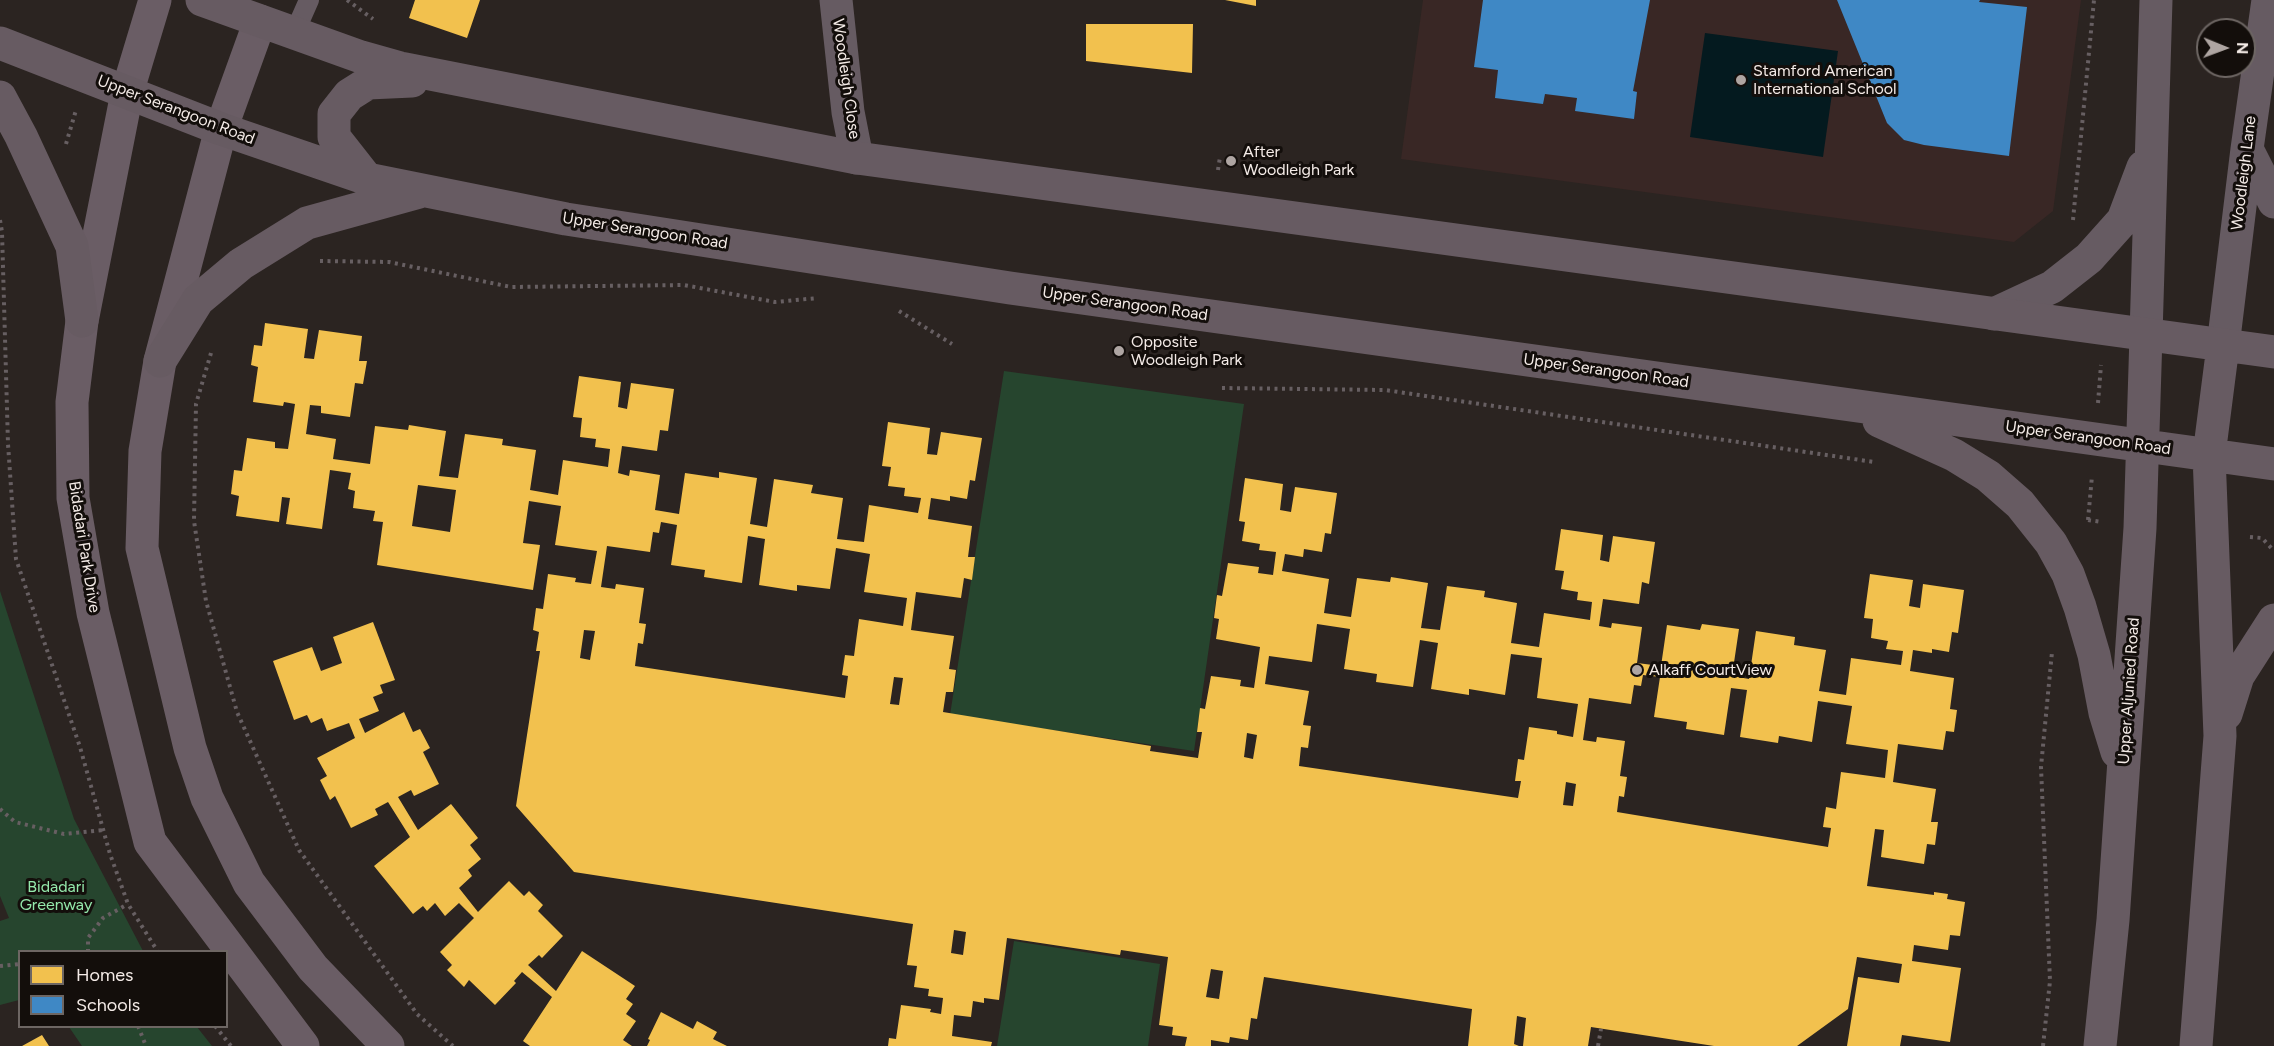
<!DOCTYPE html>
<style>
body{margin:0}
#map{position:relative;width:2274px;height:1046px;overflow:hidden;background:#2b2421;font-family:Figtree,sans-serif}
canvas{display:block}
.legend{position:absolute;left:18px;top:950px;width:210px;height:78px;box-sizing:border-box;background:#130e0b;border:2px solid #6d6663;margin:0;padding:8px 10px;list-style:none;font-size:18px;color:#f4ebe7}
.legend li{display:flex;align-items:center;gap:12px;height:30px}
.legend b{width:30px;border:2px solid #6d6663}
.north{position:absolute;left:2196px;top:18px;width:60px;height:60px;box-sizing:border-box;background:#130e0b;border:2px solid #6d6663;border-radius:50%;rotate:91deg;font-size:16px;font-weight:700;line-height:24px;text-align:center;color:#f4ebe7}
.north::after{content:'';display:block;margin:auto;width:21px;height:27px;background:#aea5a2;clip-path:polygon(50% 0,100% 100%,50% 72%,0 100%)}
</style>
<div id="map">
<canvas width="2274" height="1046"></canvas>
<ul class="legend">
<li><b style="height:16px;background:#f2c14e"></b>Homes</li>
<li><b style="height:16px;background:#3f88c5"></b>Schools</li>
</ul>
<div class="north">N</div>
</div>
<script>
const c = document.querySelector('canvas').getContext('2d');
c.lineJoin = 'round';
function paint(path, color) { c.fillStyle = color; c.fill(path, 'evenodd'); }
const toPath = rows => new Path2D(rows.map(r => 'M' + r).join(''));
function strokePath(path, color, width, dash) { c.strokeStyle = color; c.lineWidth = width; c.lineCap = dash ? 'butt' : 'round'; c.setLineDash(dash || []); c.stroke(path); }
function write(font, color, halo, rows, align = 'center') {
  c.font = font + ' Figtree,sans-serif'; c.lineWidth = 6; c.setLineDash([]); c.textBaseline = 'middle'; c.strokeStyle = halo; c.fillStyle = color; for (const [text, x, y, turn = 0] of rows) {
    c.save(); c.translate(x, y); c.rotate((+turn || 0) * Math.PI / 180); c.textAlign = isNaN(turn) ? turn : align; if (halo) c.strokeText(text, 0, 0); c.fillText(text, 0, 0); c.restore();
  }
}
paint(toPath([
 [1423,0,2081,0,2053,211,2014,242,1401,159]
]), '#392725');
paint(toPath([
 [1004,371,1244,404,1194,751,950,715],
 [0,591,74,819,143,951,20,952,19,1000,0,1005,0,921,9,918,0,896],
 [1014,941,1160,964,1148,1046,997,1046],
 [69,1027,197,1027,212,1046,82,1046]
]), '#26452e');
paint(toPath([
 [1705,33,1838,51,1823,157,1690,137]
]), '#041a1f');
paint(toPath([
 [415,0,480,0,467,38,409,18],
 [1225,0,1256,0,1256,6],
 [1086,24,1193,24,1192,73,1086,61],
 [265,323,308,329,304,358,314,359,319,330,362,336,359,361,367,361,363,384,355,383,350,417,321,413,321,406,310,405,306,434,336,439,333,459,370,464,375,426,408,430,409,425,446,431,439,476,458,478,465,434,503,439,502,445,536,450,530,490,558,495,563,460,608,467,610,449,595,447,596,439,580,437,582,418,573,417,579,376,621,382,618,407,627,409,631,383,674,389,668,431,660,430,657,451,622,446,618,473,629,476,630,470,660,475,655,510,679,514,685,473,719,478,719,472,757,478,750,524,767,527,774,479,813,485,811,493,843,498,837,539,864,542,869,505,918,513,921,498,904,496,905,488,888,486,891,467,882,466,888,422,930,428,927,454,937,455,941,432,982,438,975,481,970,480,967,499,950,496,950,501,931,498,928,519,972,526,968,557,975,557,972,580,964,578,961,598,916,592,911,630,954,636,949,669,956,670,953,692,946,692,943,712,1151,746,1150,751,1198,758,1202,732,1197,732,1200,708,1205,709,1211,676,1241,680,1240,686,1254,688,1260,647,1216,639,1219,619,1214,618,1217,595,1222,596,1228,563,1259,567,1258,573,1273,575,1276,552,1259,550,1260,544,1242,541,1245,522,1239,521,1245,478,1283,484,1280,510,1291,512,1295,487,1337,493,1331,534,1325,533,1322,552,1304,549,1303,557,1285,554,1282,571,1329,579,1324,613,1351,617,1357,578,1390,582,1391,577,1428,583,1421,628,1440,630,1447,586,1485,591,1484,597,1517,603,1511,643,1539,647,1544,613,1590,620,1592,602,1577,600,1578,592,1561,589,1564,571,1555,570,1561,529,1603,535,1600,560,1609,562,1613,536,1655,542,1649,584,1642,582,1639,604,1603,599,1599,626,1611,628,1612,623,1642,627,1637,663,1661,666,1667,625,1700,630,1702,624,1739,629,1732,676,1749,679,1756,631,1795,637,1794,645,1826,650,1819,691,1846,695,1851,658,1901,665,1903,651,1886,649,1888,641,1871,638,1873,619,1864,618,1870,574,1913,580,1909,606,1920,608,1923,584,1964,590,1958,633,1952,632,1949,652,1932,649,1932,653,1913,650,1910,671,1954,678,1950,709,1957,710,1954,732,1946,731,1943,750,1898,744,1893,782,1936,789,1931,822,1938,822,1935,845,1927,844,1924,864,1881,857,1884,830,1875,829,1867,886,1934,895,1934,892,1948,894,1947,899,1965,902,1960,936,1950,935,1948,950,1914,945,1912,961,1961,968,1950,1042,1902,1035,1900,1046,1847,1046,1858,977,1899,983,1902,964,1857,957,1848,1009,1797,1046,1714,1046,1591,1027,1588,1046,1523,1046,1526,1018,1517,1016,1514,1044,1519,1046,1468,1046,1472,1009,1264,977,1257,1019,1251,1018,1248,1040,1230,1037,1229,1043,1211,1040,1211,1046,1185,1046,1187,1037,1172,1035,1173,1027,1159,1025,1168,957,1121,950,1120,955,1007,938,999,1000,984,998,984,1003,973,1001,971,1017,954,1015,952,1036,992,1042,991,1046,888,1046,889,1038,896,1039,901,1005,931,1009,930,1012,941,1014,943,998,928,996,929,989,914,987,917,966,907,965,913,924,574,872,516,806,540,651,536,651,539,632,533,630,536,608,543,609,548,574,576,578,575,582,591,584,597,551,555,545,561,506,529,501,523,543,540,545,533,590,377,565,383,522,373,521,375,511,353,508,355,491,348,489,351,473,330,470,322,529,286,524,290,498,282,497,279,522,236,516,239,496,231,494,234,470,242,471,247,438,275,442,275,448,288,449,295,404,284,402,283,406,253,402,258,367,251,365,254,345,262,346],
 [418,485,456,490,450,532,412,526],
 [661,522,677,525,671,565,705,570,704,577,742,583,748,536,765,539,759,585,797,591,797,585,830,589,836,548,870,554,864,592,907,598,903,626,859,619,854,656,845,655,842,675,848,676,845,698,635,666,638,643,643,644,646,624,639,623,644,588,616,584,615,589,601,587,607,546,650,552,653,532,659,533],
 [1317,624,1350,629,1344,669,1377,674,1376,682,1413,687,1420,640,1438,643,1431,689,1469,695,1469,689,1505,695,1511,654,1542,658,1537,698,1578,704,1573,737,1557,734,1557,731,1529,727,1524,760,1518,759,1515,781,1521,781,1518,798,1299,766,1301,747,1308,748,1311,726,1303,725,1309,691,1265,684,1269,656,1312,662],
 [584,630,595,631,590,660,580,658],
 [1643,675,1660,677,1654,717,1687,722,1686,729,1724,735,1731,688,1747,690,1740,737,1778,743,1779,736,1812,742,1818,701,1852,706,1846,744,1888,750,1885,778,1841,772,1836,809,1826,807,1823,827,1831,828,1828,847,1617,812,1619,796,1624,797,1627,777,1620,776,1625,741,1597,737,1596,742,1583,740,1589,698,1631,704,1634,685,1641,686],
 [894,677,903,678,899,705,890,704],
 [1247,733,1257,735,1253,759,1244,757],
 [1566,782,1576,784,1573,806,1563,805],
 [954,930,966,932,963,955,951,953],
 [1211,969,1223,971,1219,999,1206,997],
 [373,622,395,680,380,685,383,693,373,697,379,711,359,719,365,733,404,712,413,732,420,729,430,748,423,752,439,784,414,796,411,790,398,797,418,830,451,804,478,838,470,845,481,859,468,870,472,876,459,888,478,912,509,881,524,896,529,891,543,905,538,911,563,936,542,958,539,955,528,965,556,991,582,951,635,986,626,999,633,1004,626,1014,636,1021,623,1040,632,1046,530,1046,523,1041,552,997,522,972,514,981,516,983,495,1005,469,980,464,987,447,970,452,965,440,952,474,918,459,903,445,916,435,903,427,911,423,906,413,914,374,866,410,837,388,802,375,809,378,815,351,828,335,796,330,800,320,780,327,776,317,758,355,738,349,723,327,731,322,718,311,723,307,715,294,720,273,661,312,647,321,671,342,663,333,637],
 [661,1012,693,1029,697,1021,717,1032,713,1039,727,1046,647,1046,650,1040,648,1039],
 [42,1035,49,1046,22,1046]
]), '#f2c14e');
paint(toPath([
 [1483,0,1650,0,1633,91,1637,92,1634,119,1575,111,1577,98,1545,94,1543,104,1495,98,1498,70,1474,67],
 [1837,0,1980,0,1979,2,2027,7,2009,156,1924,145,1904,140,1887,123]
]), '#3f88c5');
strokePath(toPath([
 [347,0,373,19],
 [66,144,76,110],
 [1218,170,1220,157],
 [0,220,2,232,8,444,16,559,80,747,110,854,128,904,158,952],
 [2073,220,2094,0],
 [320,261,389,262,511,287,684,285,775,302,818,298],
 [899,311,952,344],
 [211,353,196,404,194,521,206,601,237,712,299,850,417,1014,453,1046],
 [1222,388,1385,390,1874,462],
 [2098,403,2101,365],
 [2088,520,2092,476],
 [2088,520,2102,522],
 [2250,537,2262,538,2274,551],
 [0,809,15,822,64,834,103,830],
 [88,952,88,938,103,918,128,904],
 [0,966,20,964],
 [138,1026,146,1046],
 [215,1026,231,1046],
 [1598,1046,1601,1029],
 [2043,1046,2050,981,2041,767,2052,652]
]), '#675f62', 4, [3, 4.5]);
strokePath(toPath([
 [294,34,309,0]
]), '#665b62', 20);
strokePath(toPath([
 [836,0,848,112,857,158],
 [2247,149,2274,202],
 [1994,314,2052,287,2089,258,2123,220,2143,167],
 [2146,335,2156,0],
 [2223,346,2247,149,2268,0]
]), '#665b62', 33);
strokePath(toPath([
 [155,0,127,93,82,321,72,402,73,498,93,613,150,842,303,1046],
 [260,21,221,129,160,361,145,451,142,548,190,748,207,798,249,883,313,968,388,1046]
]), '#6a5d65', 33);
strokePath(toPath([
 [202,0,361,57,400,68,857,158,2274,352],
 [0,43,221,129,367,179,566,219,1010,288,2274,464],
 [0,97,21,136,72,246,82,321],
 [367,179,334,137,334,114,349,95,368,83,412,81],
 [160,361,198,300,241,264,307,223,419,192],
 [1879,421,1954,455,1988,476,2020,504,2051,543,2068,574,2080,607,2094,655,2105,713,2117,752],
 [2226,714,2238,676,2274,620],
 [2100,1046,2113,920,2140,528,2146,335],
 [2196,1046,2220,736,2209,455,2223,346]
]), '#675b62', 33);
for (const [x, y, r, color] of [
 [1741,80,6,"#aea5a2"],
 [1231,161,6,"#aea5a2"],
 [1119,351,6,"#aea5a2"],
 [1637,670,6,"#aea5a2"]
]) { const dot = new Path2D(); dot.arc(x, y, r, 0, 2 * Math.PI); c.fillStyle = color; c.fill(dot); strokePath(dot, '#130e0b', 2); }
write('16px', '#f4ebe7', '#130e0b', [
 ["Stamford American",1753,71],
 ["International School",1753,89],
 ["After",1243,152],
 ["Woodleigh Park",1243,170],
 ["Opposite",1131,342],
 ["Woodleigh Park",1131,360],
 ["Alkaff CourtView",1649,670]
], 'left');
write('16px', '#f4ebe7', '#130e0b', [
 ["Woodleigh Close",846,79,82],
 ["Upper Serangoon Road",176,110,21],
 ["Woodleigh Lane",2244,173,-83],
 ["Upper Serangoon Road",645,231,9],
 ["Upper Serangoon Road",1125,304,8],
 ["Upper Serangoon Road",1606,371,8],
 ["Upper Serangoon Road",2088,438,8],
 ["Bidadari Park Drive",84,547,81],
 ["Upper Aljunied Road",2129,691,-86]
]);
write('16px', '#94e8ab', '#130e0b', [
 ["Bidadari",56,887],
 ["Greenway",56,905]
]);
</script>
